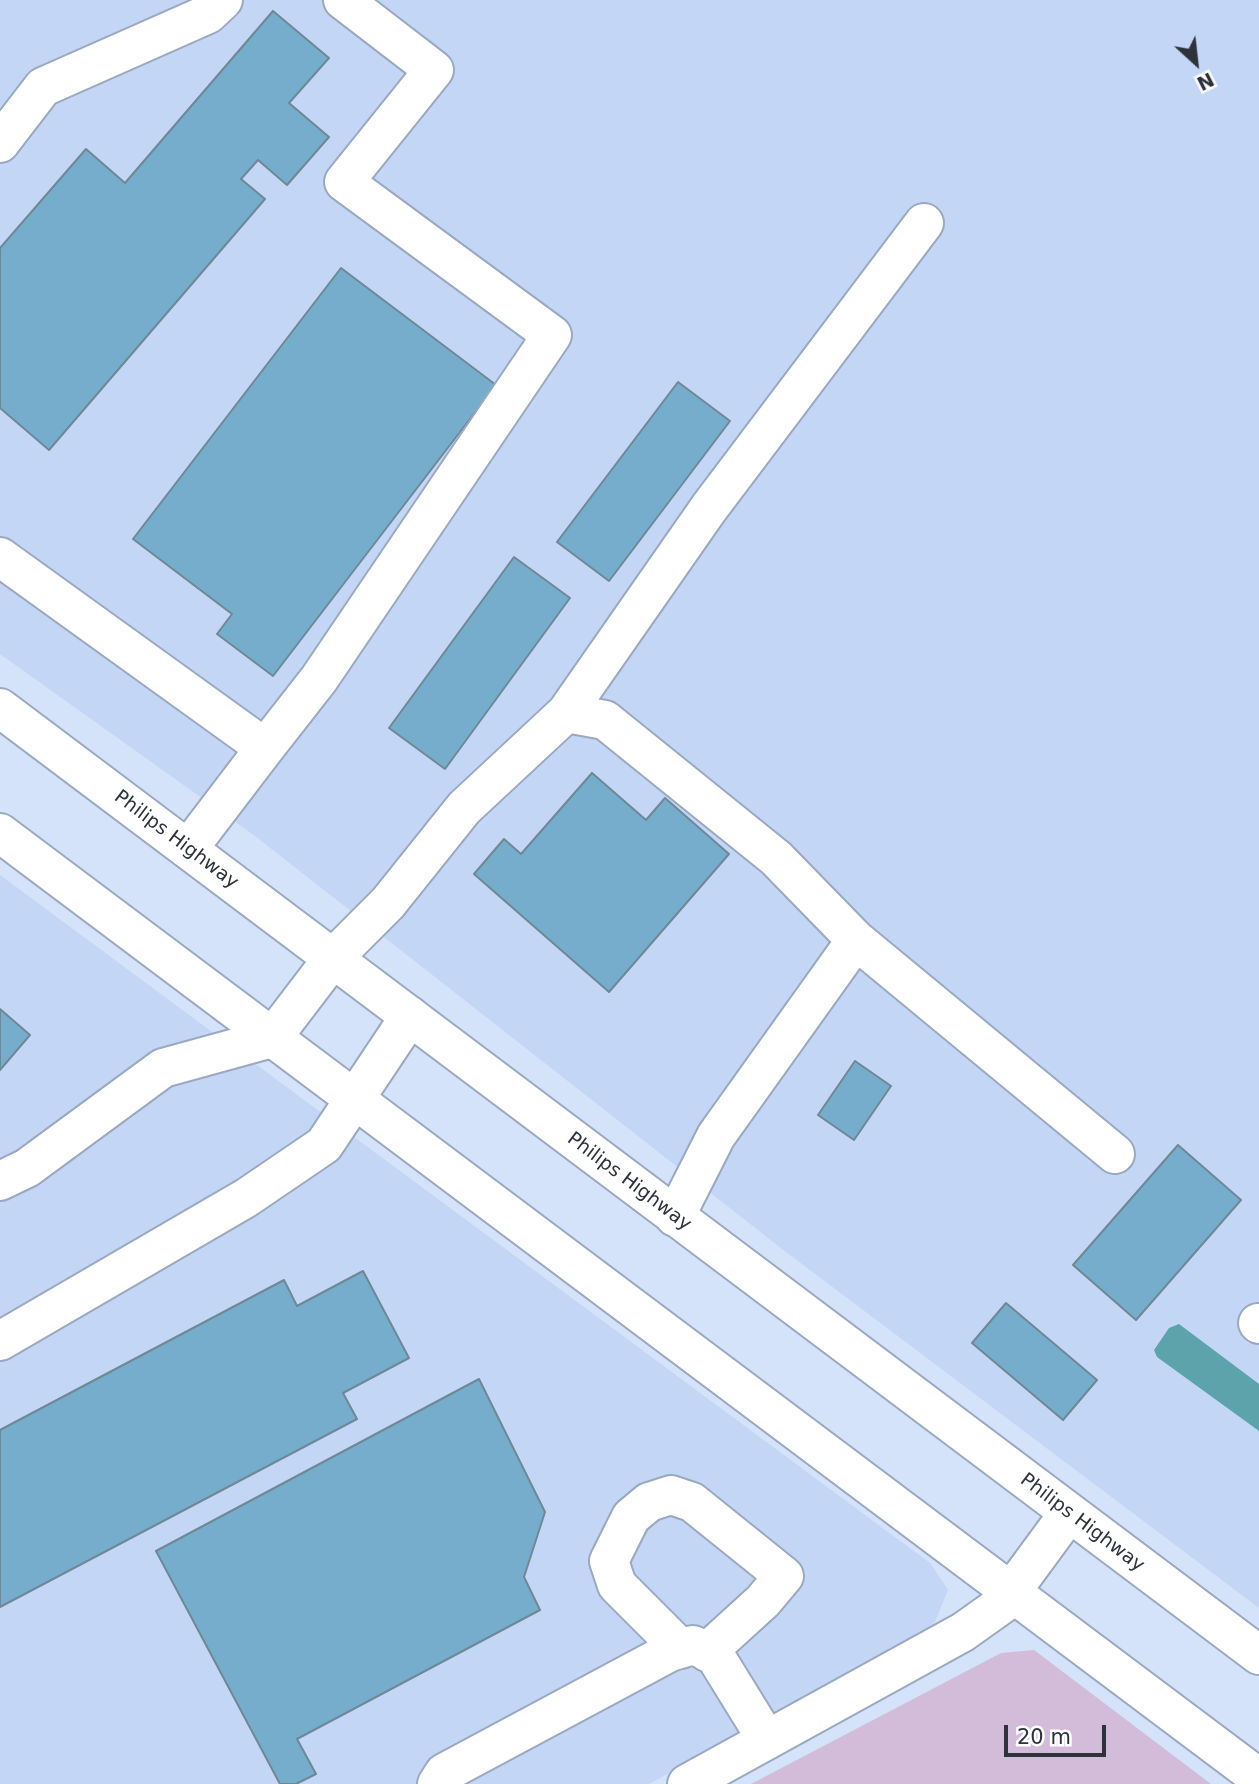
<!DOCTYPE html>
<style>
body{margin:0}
#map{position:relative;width:1259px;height:1784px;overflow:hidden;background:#d4e2fa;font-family:"DejaVu Sans",sans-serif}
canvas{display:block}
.north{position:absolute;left:1161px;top:28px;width:70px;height:70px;-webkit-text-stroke:5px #fff;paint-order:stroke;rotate:153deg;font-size:19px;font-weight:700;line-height:28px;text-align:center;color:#2d323b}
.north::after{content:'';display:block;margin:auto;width:24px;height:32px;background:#2d323b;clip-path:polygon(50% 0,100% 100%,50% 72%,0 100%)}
.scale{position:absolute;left:1004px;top:1725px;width:102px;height:32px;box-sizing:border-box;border:4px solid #2d323b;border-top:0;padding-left:9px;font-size:21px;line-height:24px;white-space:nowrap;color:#2d323b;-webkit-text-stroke:5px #fff;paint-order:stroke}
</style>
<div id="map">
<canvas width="1259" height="1784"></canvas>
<div class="north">N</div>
<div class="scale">20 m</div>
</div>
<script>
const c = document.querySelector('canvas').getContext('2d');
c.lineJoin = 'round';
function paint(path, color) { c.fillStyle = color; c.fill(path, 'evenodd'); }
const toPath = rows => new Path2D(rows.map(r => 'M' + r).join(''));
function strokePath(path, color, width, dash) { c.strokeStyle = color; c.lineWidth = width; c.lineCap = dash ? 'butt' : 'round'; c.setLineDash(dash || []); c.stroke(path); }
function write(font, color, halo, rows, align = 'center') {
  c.font = font + ' "DejaVu Sans",sans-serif'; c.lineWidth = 7; c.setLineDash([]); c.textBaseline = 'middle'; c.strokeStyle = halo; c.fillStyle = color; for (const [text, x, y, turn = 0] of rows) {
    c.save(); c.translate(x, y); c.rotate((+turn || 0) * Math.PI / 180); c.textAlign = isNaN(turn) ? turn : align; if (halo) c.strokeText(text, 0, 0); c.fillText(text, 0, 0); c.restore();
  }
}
paint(toPath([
 [0,0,1259,0,1259,1608,786,1252,255,836,0,654],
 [0,875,930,1563,948,1590,935,1622,906,1647,649,1784,0,1784]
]), '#c4d6f5');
paint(toPath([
 [1034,1650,1211,1784,751,1784,1001,1653]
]), '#d2bcda');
paint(toPath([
 [1179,1324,1259,1384,1259,1431,1157,1357,1154,1350,1169,1328]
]), '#5ca3ac');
const building = toPath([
 [273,11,329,58,289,103,329,137,287,185,258,160,241,179,265,199,49,450,0,408,0,248,86,149,125,183,273,11],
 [341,268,496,385,273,676,217,634,232,614,133,539,341,268],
 [678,382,730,421,609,581,557,542,678,382],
 [514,557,570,598,445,769,389,728,514,557],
 [592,773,646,820,665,798,729,854,609,992,474,874,504,839,521,854,592,773],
 [0,1009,30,1035,0,1070,0,1009],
 [855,1061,891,1086,854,1140,818,1115,855,1061],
 [1178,1145,1241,1200,1136,1320,1073,1265,1178,1145],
 [363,1271,409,1358,343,1393,357,1419,0,1607,0,1430,284,1280,297,1306,363,1271],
 [1006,1303,1097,1380,1063,1420,972,1343,1006,1303],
 [479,1379,545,1512,524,1577,540,1610,297,1739,316,1774,296,1784,280,1784,156,1551,479,1379]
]);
paint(building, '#76adcc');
strokePath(building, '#6e8896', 2);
const minor = toPath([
 [0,143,43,87,208,14,223,0],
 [0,557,265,748,188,849],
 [566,713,709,508,924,223],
 [265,748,319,679,552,335,344,182,434,70,343,0],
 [856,940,1115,1154],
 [333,958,388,903,464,808,566,713,605,720,776,858,856,940,716,1136,675,1217],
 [0,1181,27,1168,163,1068,272,1038],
 [1258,1323,1259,1324],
 [0,1341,246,1198,324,1145,410,1016],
 [681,1649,617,1585,609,1561,631,1517,649,1502,671,1495,692,1502,784,1576,763,1601,707,1652],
 [437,1784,444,1773,670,1652,693,1645,714,1654,767,1740],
 [687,1784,963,1632,1015,1595]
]);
const major = toPath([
 [0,708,1259,1655],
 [0,833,1259,1778],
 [272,1038,333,958],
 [1011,1592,1069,1513]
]);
strokePath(minor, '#9ba9c0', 42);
strokePath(major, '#9ba9c0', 42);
strokePath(minor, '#fff', 38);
strokePath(major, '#fff', 38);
write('19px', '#2d323b', '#fff', [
 ["Philips Highway",176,840,37],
 ["Philips Highway",629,1182,37],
 ["Philips Highway",1082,1523,37]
]);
</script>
